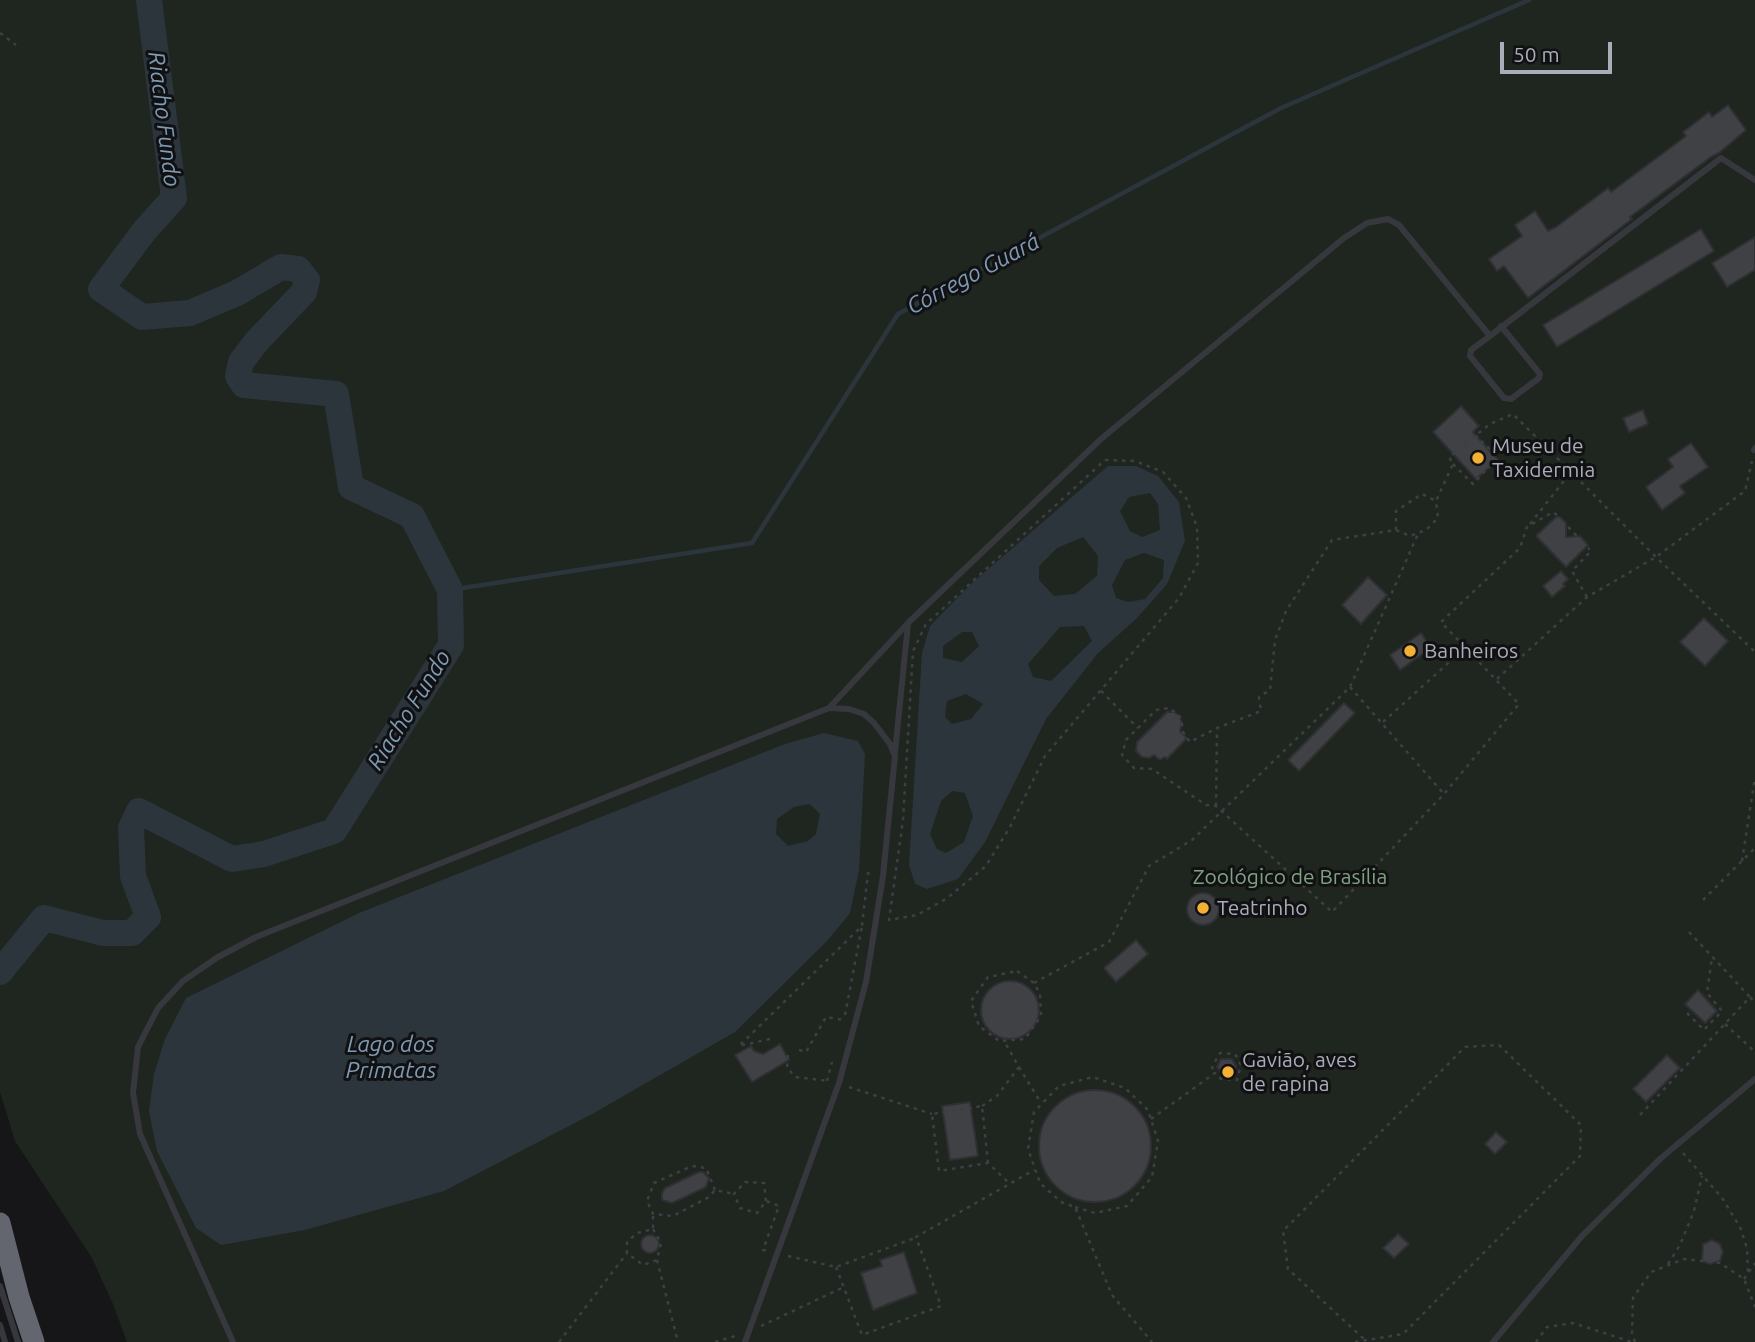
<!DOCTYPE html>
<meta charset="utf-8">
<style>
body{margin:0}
#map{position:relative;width:1755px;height:1342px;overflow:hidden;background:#161618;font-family:Ubuntu,sans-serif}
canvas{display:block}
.scale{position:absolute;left:1500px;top:42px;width:112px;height:32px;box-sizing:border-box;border:4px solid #a8adb8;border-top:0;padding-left:9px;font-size:21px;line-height:24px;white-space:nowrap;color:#a8adb8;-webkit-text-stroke:5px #111113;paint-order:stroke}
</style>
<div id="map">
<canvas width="1755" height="1342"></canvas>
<div class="scale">50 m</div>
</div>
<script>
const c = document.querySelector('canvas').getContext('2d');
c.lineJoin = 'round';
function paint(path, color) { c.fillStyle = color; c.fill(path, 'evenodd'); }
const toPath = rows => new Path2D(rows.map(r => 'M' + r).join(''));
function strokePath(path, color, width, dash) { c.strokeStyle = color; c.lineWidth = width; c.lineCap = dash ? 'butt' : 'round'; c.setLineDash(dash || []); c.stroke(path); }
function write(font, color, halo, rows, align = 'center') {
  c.font = font + ' Ubuntu,sans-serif'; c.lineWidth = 6; c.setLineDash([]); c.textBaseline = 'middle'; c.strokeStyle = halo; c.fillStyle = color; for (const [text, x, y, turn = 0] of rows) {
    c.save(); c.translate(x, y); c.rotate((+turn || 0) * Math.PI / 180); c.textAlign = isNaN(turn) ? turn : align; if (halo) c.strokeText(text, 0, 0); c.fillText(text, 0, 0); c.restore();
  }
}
paint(toPath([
 [0,0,1755,0,1755,1342,127,1342,113,1304,92,1258,15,1141,0,1092]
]), '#1e261f');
paint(toPath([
 [1108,466,1136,466,1158,476,1179,502,1185,541,1167,584,1136,619,1098,653,1046,719,985,842,958,879,927,889,915,884,909,865,922,653,930,626,971,584],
 [1150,493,1158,504,1160,530,1142,537,1130,531,1120,511,1129,497],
 [1083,537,1098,556,1097,576,1075,594,1054,596,1039,580,1039,566,1057,548],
 [1144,553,1164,560,1163,578,1145,599,1128,602,1116,598,1112,585,1125,560],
 [1084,626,1092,641,1051,681,1033,677,1028,664,1060,627],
 [962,632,972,632,979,646,962,662,943,658,943,646],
 [966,694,983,704,971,719,952,724,945,717,947,701],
 [952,791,965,793,973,816,964,842,946,853,937,849,930,834,941,801],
 [824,733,858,741,865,754,859,870,850,913,828,940,735,1032,594,1113,444,1191,305,1230,221,1245,196,1228,157,1151,149,1111,154,1074,165,1039,186,998,359,913,785,744],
 [810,804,820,814,816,834,808,841,788,846,776,834,777,819,794,807]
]), '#2c353c');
strokePath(toPath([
 [450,590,752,543,898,314,1281,108,1529,0]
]), '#2c353c', 4.5);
strokePath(toPath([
 [0,972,44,918,103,933,132,933,148,917,133,876,131,828,139,811,232,859,264,854,334,831,451,645,450,590,412,516,351,487,336,394,244,385,238,376,241,362,257,341,304,292,307,280,298,269,281,267,237,293,190,313,142,317,101,289,145,230,174,198,149,0]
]), '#2c353c', 26);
const building = toPath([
 [1728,105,1746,130,1719,153,1711,157,1630,217,1632,219,1528,298,1504,266,1497,271,1489,259,1522,236,1515,225,1535,211,1548,231,1556,227,1608,188,1611,192,1686,136,1683,132,1709,112,1712,117,1728,105],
 [1701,229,1714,251,1557,347,1543,325,1701,229],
 [1755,237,1755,270,1727,287,1712,263,1755,237],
 [1461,406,1479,426,1473,432,1498,460,1476,479,1433,432,1461,406],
 [1643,410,1648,424,1629,432,1623,418,1643,410],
 [1691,443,1708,467,1680,486,1685,493,1662,510,1646,487,1673,467,1668,459,1691,443],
 [1556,517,1560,517,1566,523,1566,537,1580,536,1588,545,1566,567,1536,536,1556,517],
 [1561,571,1568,579,1563,584,1565,586,1552,597,1543,586,1561,571],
 [1368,577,1387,595,1361,624,1342,605,1368,577],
 [1704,618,1728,641,1705,666,1680,642,1704,618],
 [1421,633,1431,648,1400,670,1390,655,1421,633],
 [1344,703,1355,713,1299,771,1288,760,1344,703],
 [1167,712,1174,712,1179,715,1182,723,1180,731,1187,738,1167,759,1165,757,1160,760,1154,755,1149,758,1142,757,1136,751,1137,742,1167,712],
 '1187 909a16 16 0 1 1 32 0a16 16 0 1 1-32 0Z',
 [1136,940,1148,954,1116,982,1104,968,1136,940],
 '981 1010a29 29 0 1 1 58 0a29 29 0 1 1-58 0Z',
 [1698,990,1717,1011,1705,1023,1685,1004,1698,990],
 [780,1044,789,1060,752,1082,735,1055,751,1046,754,1051,763,1054,780,1044],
 [1667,1055,1680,1068,1646,1102,1633,1089,1667,1055],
 [1221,1059,1232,1059,1236,1066,1234,1076,1224,1076,1217,1067,1221,1059],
 '1039 1146a56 56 0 1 1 112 0a56 56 0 1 1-112 0Z',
 [970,1102,978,1156,950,1160,942,1106,970,1102],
 [1496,1132,1507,1142,1495,1154,1485,1144,1496,1132],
 [699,1172,703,1172,709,1178,706,1187,672,1203,662,1200,662,1193,665,1188,699,1172],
 [1398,1234,1409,1244,1394,1258,1383,1248,1398,1234],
 '641 1244a9 9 0 1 1 18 0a9 9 0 1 1-18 0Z',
 [1712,1240,1720,1244,1723,1252,1720,1261,1710,1264,1702,1261,1703,1244,1712,1240],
 [904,1252,917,1293,873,1310,861,1273,882,1266,880,1260,904,1252]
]);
paint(building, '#404145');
strokePath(building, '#303034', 2);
strokePath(toPath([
 [0,33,16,45],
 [1105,460,1135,461,1163,472,1186,498,1197,527,1198,563,1179,598,1045,756,1010,827,986,866,946,899,917,915,889,920,903,820,913,651,926,624,1105,460],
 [1453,464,1473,484,1498,457,1476,436],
 [1557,515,1553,512,1527,527,1520,548,1441,622,1519,704,1444,794,1332,912,1216,806,1206,805,1152,769,1134,768,1122,755,1126,740,1156,710,1170,708,1181,718,1183,732,1190,742,1217,728,1261,711,1259,697,1270,690,1275,640,1286,611,1332,540,1396,530,1410,536,1426,530,1438,518,1436,501,1453,464,1449,457,1490,424,1513,414,1656,557,1755,652],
 [1530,524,1571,472],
 [1568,527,1578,537],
 [1396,530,1396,511,1422,494,1436,501],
 [1587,597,1572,571,1591,551,1588,548],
 [1497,679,1587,597,1656,557,1745,491,1752,461],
 [1350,687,1444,794],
 [1101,691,1138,728],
 [1383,722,1466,647],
 [1216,806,1217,729],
 [1742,861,1755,777],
 [1703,900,1755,848],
 [1689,932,1750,997],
 [1017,971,1034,983,1040,994,1041,1016,1025,1039,999,1041,979,1026,971,1001,988,977,1017,971],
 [1034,983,1109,942,1149,866,1192,840,1350,687,1418,534],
 [1687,1013,1704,1030,1722,1011,1707,993,1712,957],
 [845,1015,862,926],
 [1725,1024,1755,1052],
 [770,1039,739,1046,862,926,868,873,874,874],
 [799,1050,806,1052,826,1017,844,1020],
 [788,1055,787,1068,796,1077,829,1081],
 [1019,1067,1041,1103],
 [827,1081,832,1062],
 [849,1087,932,1114],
 [982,1106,997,1096,1019,1067,1004,1041],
 [1640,1115,1750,997,1755,1003],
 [1151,1119,1215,1073,1221,1079,1237,1080,1241,1065,1235,1054,1220,1053,1212,1067,1215,1073],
 [1683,1153,1722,1198,1740,1227,1747,1248,1748,1273],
 [988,1163,982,1106,932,1114,939,1171,988,1163,1010,1184],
 [715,1190,706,1168,692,1166,654,1183,647,1201,653,1214,673,1216,709,1197,715,1190,734,1194],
 [766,1201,764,1183,745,1182,734,1194,740,1208,757,1213,766,1201,779,1206,763,1250,768,1251],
 [1075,1207,1095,1213,1127,1206,1152,1177,1158,1141,1148,1110,1125,1088,1093,1077,1059,1086,1034,1112,1028,1149,1040,1183,1061,1202,1075,1207,1112,1295,1152,1342],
 [653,1229,661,1243,657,1260,643,1265,627,1253,627,1242,637,1233,653,1229,653,1214],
 [788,1256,836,1267,915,1238],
 [657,1260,678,1342],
 [1668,1264,1680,1245,1694,1211,1702,1176],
 [836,1267,862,1335,941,1306,916,1237,1034,1170],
 [1744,1279,1755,1263],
 [761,1326,844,1287],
 [559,1342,627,1253],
 [715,1342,735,1336],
 [1355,1342,1403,1334,1580,1156,1581,1125,1499,1045,1465,1047,1283,1231,1288,1269,1364,1339],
 [1536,1342,1547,1327,1573,1323,1632,1342],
 [1635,1342,1632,1333,1633,1298,1651,1272,1684,1259,1720,1263,1744,1279,1755,1307]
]), '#3d3f44', 2.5, [3.5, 5]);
strokePath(toPath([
 [1490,336,1721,158,1755,180],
 [1754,450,1755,448],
 [895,752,908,624],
 [0,1286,18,1342],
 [0,1325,5,1342],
 [233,1342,140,1134,133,1093,138,1047,158,1008,183,981,218,957,256,937,829,708,909,622,1101,439,1344,238,1367,223,1388,219,1399,225,1490,336,1471,350,1470,356,1504,398,1511,399,1539,378,1540,374,1501,326],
 [745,1342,839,1083,866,982,883,876,895,756,890,744,874,723,864,714,849,709,829,708],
 [1493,1342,1582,1236,1660,1159,1755,1079]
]), '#37383d', 6);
strokePath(toPath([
 [0,1223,19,1297,34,1342]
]), '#63666e', 21);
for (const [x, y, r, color] of [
 [1478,458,7,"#f2b134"],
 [1410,651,7,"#f2b134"],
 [1203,908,7,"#f2b134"],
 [1228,1072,7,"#f2b134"]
]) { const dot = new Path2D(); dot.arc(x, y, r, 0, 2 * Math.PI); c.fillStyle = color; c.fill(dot); strokePath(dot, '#111113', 2.5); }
write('21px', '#a8adb8', '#111113', [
 ["Museu de",1492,446],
 ["Taxidermia",1492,470],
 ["Banheiros",1424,651],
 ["Teatrinho",1217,908],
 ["Gavião, aves",1242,1060],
 ["de rapina",1242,1084]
], 'left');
write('21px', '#7fa381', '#111113', [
 ["Zoológico de Brasília",1290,877]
]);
write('italic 23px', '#7f9bb3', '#111113', [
 ["Riacho Fundo",164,119,83],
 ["Córrego Guará",973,274,-28],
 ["Riacho Fundo",409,710,-58],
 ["Lago dos",391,1044],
 ["Primatas",391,1070]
]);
</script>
